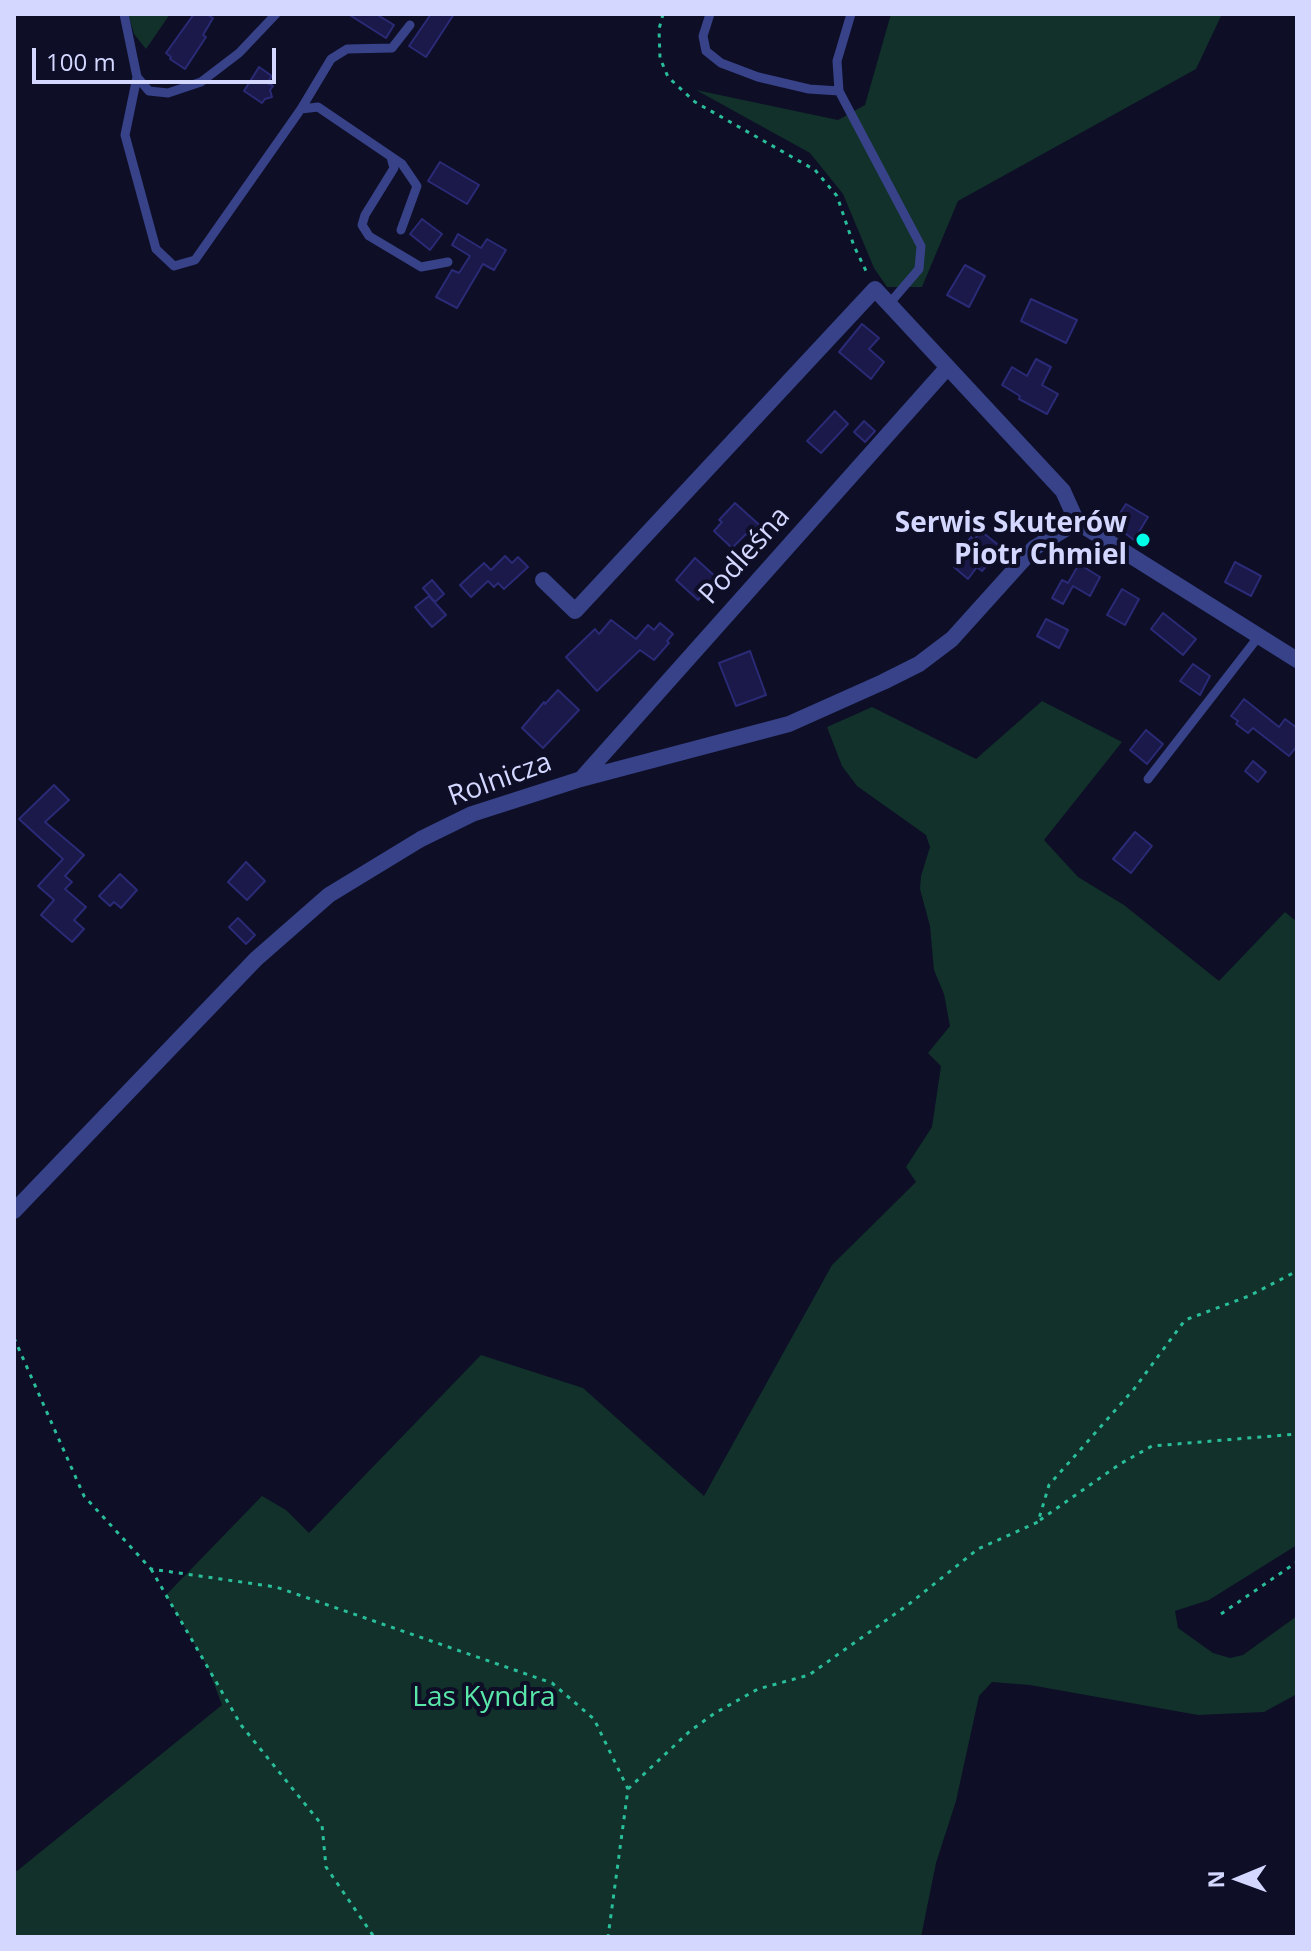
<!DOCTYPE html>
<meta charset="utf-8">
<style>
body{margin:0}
#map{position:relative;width:1311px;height:1951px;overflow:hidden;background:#0e0e27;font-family:"Open Sans",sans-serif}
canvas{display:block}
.frame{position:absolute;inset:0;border:16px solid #d4d7ff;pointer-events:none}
.north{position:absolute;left:1199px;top:1839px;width:80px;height:80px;-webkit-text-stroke:6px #0e0e27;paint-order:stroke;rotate:269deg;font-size:22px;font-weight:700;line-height:32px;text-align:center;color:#d4d7ff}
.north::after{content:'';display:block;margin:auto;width:28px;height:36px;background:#d4d7ff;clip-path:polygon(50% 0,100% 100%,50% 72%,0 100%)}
.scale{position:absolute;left:32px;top:48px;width:244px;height:36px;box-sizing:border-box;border:4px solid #d4d7ff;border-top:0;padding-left:10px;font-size:24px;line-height:28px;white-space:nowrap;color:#d4d7ff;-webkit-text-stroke:6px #0e0e27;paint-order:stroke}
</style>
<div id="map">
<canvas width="1311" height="1951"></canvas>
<div class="frame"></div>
<div class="north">N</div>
<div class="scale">100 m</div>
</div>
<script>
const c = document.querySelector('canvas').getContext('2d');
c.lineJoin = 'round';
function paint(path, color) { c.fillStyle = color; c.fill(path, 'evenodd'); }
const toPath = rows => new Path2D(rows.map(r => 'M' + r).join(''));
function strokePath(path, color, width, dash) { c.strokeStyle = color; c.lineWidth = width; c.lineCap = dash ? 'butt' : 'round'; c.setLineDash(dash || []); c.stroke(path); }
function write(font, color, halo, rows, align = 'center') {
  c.font = font + ' "Open Sans",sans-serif'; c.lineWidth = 8; c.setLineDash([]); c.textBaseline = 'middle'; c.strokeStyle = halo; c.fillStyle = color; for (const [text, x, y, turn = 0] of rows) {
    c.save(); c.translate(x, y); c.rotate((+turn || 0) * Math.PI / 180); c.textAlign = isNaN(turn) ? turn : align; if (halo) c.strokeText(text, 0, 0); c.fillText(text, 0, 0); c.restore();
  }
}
paint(toPath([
 [128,14,170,14,146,49,134,34],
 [891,14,1222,14,1196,69,958,201,922,287,887,287,874,268,843,194,810,153,696,90,838,120,865,105],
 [1042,701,1122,742,1044,840,1078,877,1124,905,1219,981,1285,912,1297,922,1297,1545,1209,1600,1175,1611,1178,1628,1213,1653,1230,1658,1243,1655,1297,1616,1297,1694,1264,1712,1198,1715,1030,1685,992,1682,979,1696,956,1801,936,1863,921,1937,14,1937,14,1869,17,1871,222,1705,208,1668,166,1595,262,1496,286,1510,309,1533,481,1355,583,1388,704,1496,832,1265,916,1182,906,1167,932,1127,941,1066,928,1053,950,1026,944,994,934,970,930,926,920,889,921,876,930,847,926,835,857,786,842,766,827,727,872,707,976,759]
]), '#11312a');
const building = toPath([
 [194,14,206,14,213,18,203,35,206,37,185,69,170,59,171,57,166,53,194,14],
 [348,14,376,14,394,25,386,38,348,14],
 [431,14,454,14,426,57,409,46,431,14],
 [259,67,272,76,267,83,273,86,270,90,272,97,265,99,262,103,244,91,259,67],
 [440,162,479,185,467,204,428,181,440,162],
 [422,219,442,234,430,250,410,234,422,219],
 [458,234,481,248,487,239,506,250,494,270,483,264,457,308,436,297,452,270,459,273,470,256,452,245,458,234],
 [965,265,985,276,969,307,947,295,965,265],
 [1031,299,1077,320,1066,343,1021,321,1031,299],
 [862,324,879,338,869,349,884,362,871,379,839,352,862,324],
 [1036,359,1051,367,1042,385,1058,394,1047,414,1019,399,1020,396,1002,385,1012,367,1027,376,1036,359],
 [835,411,848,424,821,453,807,441,835,411],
 [864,421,875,431,865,442,854,432,864,421],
 [735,503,765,530,754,542,746,534,732,548,714,531,722,522,719,520,735,503],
 [1126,504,1148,517,1134,540,1113,524,1126,504],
 [981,531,1002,548,982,571,977,567,968,579,954,567,964,556,959,552,971,537,974,540,981,531],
 [505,556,512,563,518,557,528,567,504,589,498,583,494,587,488,581,471,597,460,585,484,563,491,570,505,556],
 [695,558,717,578,698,600,676,580,695,558],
 [1235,562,1261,576,1251,596,1225,582,1235,562],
 [1079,564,1100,577,1090,596,1073,586,1063,604,1052,598,1062,580,1068,583,1079,564],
 [432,580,444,594,435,602,423,588,432,580],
 [1122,589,1139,599,1125,625,1107,615,1122,589],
 [429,596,446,615,432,627,415,607,429,596],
 [1163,613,1196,639,1183,655,1151,629,1163,613],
 [1046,619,1068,630,1059,648,1037,636,1046,619],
 [611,620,636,639,648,625,654,630,660,623,673,634,667,641,669,643,654,660,640,650,597,691,566,657,595,629,599,634,611,620],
 [750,651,766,695,736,706,719,663,750,651],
 [1193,664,1210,676,1200,695,1180,681,1193,664],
 [558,690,579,710,543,748,522,728,544,702,545,704,558,690],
 [1244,699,1279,727,1285,719,1297,728,1297,746,1289,756,1253,728,1248,733,1236,724,1238,721,1231,716,1244,699],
 [1146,730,1163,744,1147,764,1130,750,1146,730],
 [1253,761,1266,772,1258,782,1245,771,1253,761],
 [54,785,69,800,45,822,84,855,65,876,72,882,65,889,86,907,74,920,84,929,72,942,41,915,54,900,38,886,63,859,19,819,54,785],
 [1135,832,1152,846,1131,873,1113,859,1135,832],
 [246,862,265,881,247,900,228,882,246,862],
 [120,874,137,890,121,908,114,902,110,906,99,896,120,874],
 [238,918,255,935,246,944,229,927,238,918]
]);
paint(building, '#1a1949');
strokePath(building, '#2b2a76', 2);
strokePath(toPath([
 [663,14,659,29,660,58,668,77,695,102,815,170,837,196,854,246,868,275],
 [14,1338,84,1496,151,1569,276,1587,552,1683,594,1719,628,1789,608,1937],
 [1040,1520,1120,1464,1152,1446,1297,1434],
 [151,1569,241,1725,322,1825,326,1867,374,1937],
 [1221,1614,1297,1562],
 [628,1789,690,1731,715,1713,758,1689,809,1675,909,1604,978,1549,1038,1522,1049,1485,1134,1389,1185,1320,1249,1296,1297,1271]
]), '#29be99', 3, [4, 6]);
strokePath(toPath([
 [124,14,137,77,125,135,156,249,174,266,195,260,301,109,318,107,402,164,417,186,401,230],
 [710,14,703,36,706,51,721,63,758,77,809,89,839,91],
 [851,14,837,61,839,91,921,246,919,269,889,304],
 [137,77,149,91,168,93,201,82,239,53,276,14],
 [301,109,331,59,347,49,392,48,410,25],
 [391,157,394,168,365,215,362,225,369,236,421,267,448,262],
 [1148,779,1259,636]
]), '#374288', 9);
strokePath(toPath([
 [543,580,575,611,875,289,1063,491,1077,522,1297,660],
 [581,779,947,368],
 [14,1211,256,959,329,895,421,839,472,814,581,779,789,724,883,682,919,664,952,639,1034,548,1077,522]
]), '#374288', 16);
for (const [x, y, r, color] of [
 [1143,540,8,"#00ffe9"]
]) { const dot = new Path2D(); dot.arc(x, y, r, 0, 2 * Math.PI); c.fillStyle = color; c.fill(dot); strokePath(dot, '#0e0e27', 3); }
write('bold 28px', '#d4d7ff', '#0e0e27', [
 ["Serwis Skuterów",1127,524],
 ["Piotr Chmiel",1127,556]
], 'right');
write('28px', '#d4d7ff', '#0e0e27', [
 ["Podleśna",745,556,-48],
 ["Rolnicza",500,780,-20]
]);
write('28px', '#59e6a9', '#0e0e27', [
 ["Las Kyndra",484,1698]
]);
</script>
